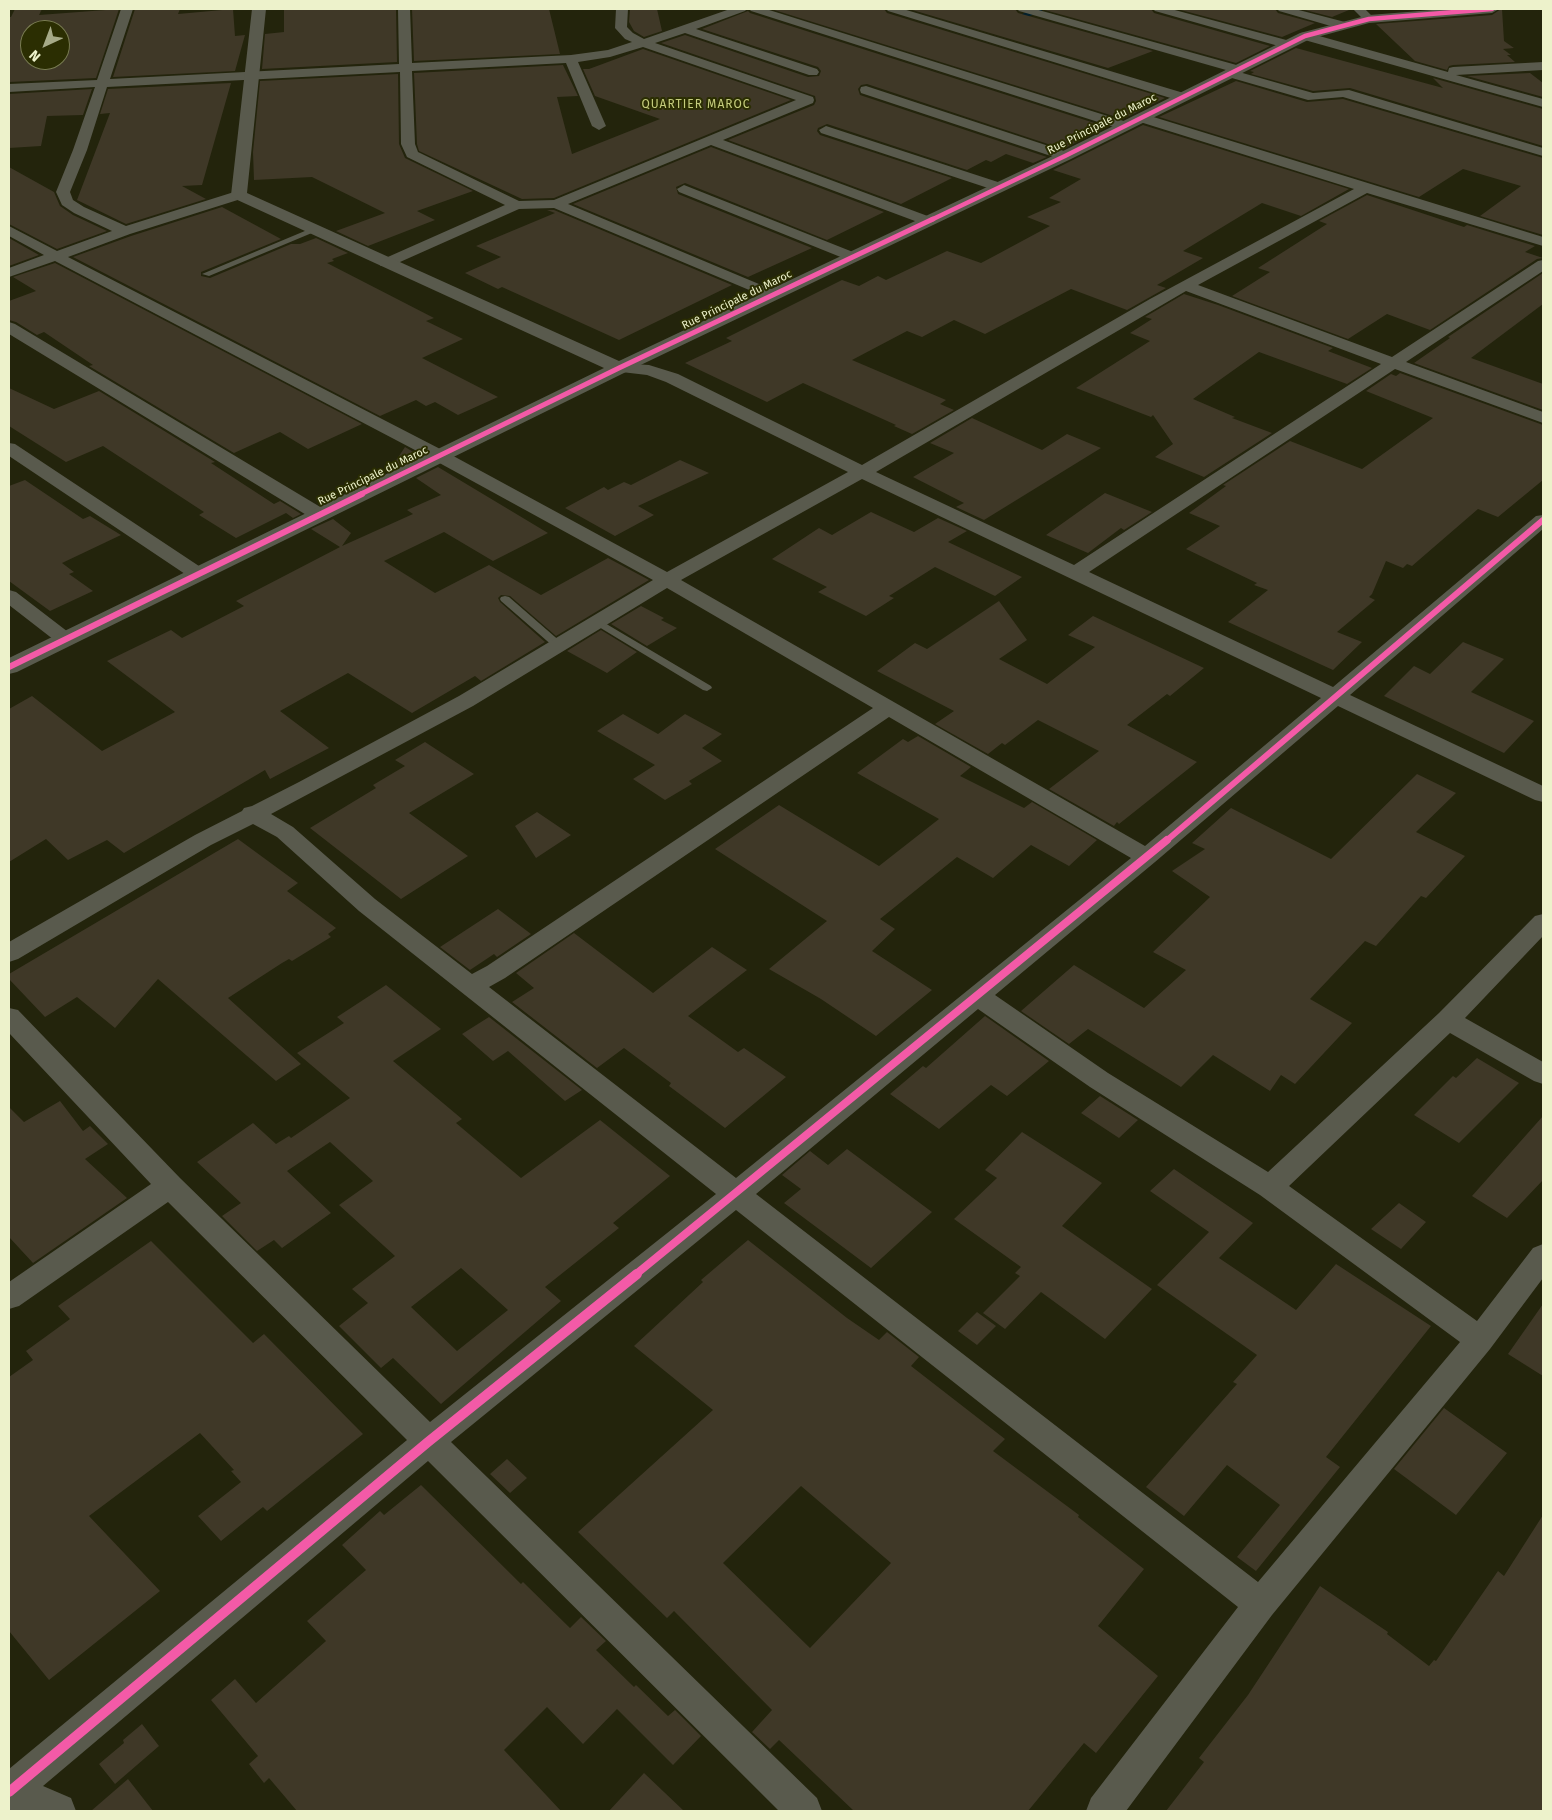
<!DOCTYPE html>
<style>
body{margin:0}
#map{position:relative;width:1552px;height:1820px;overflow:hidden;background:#23240c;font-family:"Fira Sans",sans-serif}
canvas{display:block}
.frame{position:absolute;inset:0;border:10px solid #edf2cb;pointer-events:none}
.north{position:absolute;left:20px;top:20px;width:50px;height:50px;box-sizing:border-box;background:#2b2e02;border:1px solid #797c52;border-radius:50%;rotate:223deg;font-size:14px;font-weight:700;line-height:20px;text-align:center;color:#edf2cb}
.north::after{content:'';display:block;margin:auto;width:18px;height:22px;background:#a6aa88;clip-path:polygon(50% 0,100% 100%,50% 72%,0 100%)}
</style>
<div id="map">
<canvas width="1552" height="1820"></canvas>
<div class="frame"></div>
<div class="north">N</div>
</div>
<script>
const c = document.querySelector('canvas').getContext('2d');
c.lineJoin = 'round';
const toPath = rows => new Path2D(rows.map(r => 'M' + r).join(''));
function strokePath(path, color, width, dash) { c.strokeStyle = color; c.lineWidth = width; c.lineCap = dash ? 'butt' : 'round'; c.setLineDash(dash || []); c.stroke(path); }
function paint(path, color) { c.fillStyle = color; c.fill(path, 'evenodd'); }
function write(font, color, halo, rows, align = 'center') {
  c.font = font + ' "Fira Sans",sans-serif'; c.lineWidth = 4; c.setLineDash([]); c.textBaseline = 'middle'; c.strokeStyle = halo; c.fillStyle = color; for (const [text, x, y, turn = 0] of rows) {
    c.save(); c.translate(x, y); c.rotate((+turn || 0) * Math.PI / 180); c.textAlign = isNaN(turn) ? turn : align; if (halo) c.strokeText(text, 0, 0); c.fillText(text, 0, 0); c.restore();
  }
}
strokePath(toPath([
 [1017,19,1040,9]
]), '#03202c', 5);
paint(toPath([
 [15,9,42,9,39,15,119,9,96,78,9,82,9,17,11,17],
 [30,30,60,30,60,60,30,60],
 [135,9,180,9,178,14,233,9,235,36,245,35,235,71,113,77],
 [284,9,396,9,397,62,262,69,265,34,284,32],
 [412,9,549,9,560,54,414,61],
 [630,9,657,9,662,31,644,37,634,31,629,22],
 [771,9,884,9,887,13,1165,98,1123,119],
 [909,9,1015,9,1018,13,1153,51,1108,68],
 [1041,9,1151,9,1154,13,1270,46,1236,63],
 [1177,9,1275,9,1278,13,1315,23,1282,37],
 [1301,9,1349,9,1349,10,1332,17],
 [1501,9,1502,9,1504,41,1514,48,1503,49,1511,55,1507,55,1515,62,1453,65,1449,66,1447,70,1415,61,1376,24,1492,15],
 [748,11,750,13,1107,127,1063,149,867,84,861,85,858,89,860,95,1047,157,1033,163,1006,154,991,162,986,160,967,170,827,124,818,128,817,131,820,135,952,178,901,204,728,140,814,105,816,101,815,96,661,43,685,35,808,77,819,76,821,71,818,67,702,29],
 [1296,48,1443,88,1433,78,1543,109,1543,146,1350,88,1313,91,1251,74,1254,72,1250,71],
 [643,49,791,100,554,198,522,199,419,151,417,144,414,73,563,65,578,96,557,97,572,154,660,119,595,96,583,69,589,69],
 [1530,73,1543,83,1543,97,1467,76],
 [398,74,399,144,405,158,473,191,417,211,435,220,368,246,336,231,385,213,312,177,254,180,253,152,260,81],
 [1236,81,1307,102,1343,99,1543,158,1543,235,1480,216,1521,186,1463,169,1419,197,1159,117],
 [231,83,202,185,182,186,206,199,126,224,77,200,110,113,100,114,108,89],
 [92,89,83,115,47,116,41,146,9,148,9,94],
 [1143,125,1349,189,1301,216,1262,203,1183,251,1203,258,1157,285,1166,288,1127,310,1071,289,985,334,954,320,922,337,907,331,852,360,946,400,940,404,954,410,912,434,894,426,896,425,803,383,767,402,685,363,732,341,726,338,842,280,859,286,878,276,886,280,947,251,981,263,998,254,1050,226,1027,217,1061,202,1049,198,1081,179,1053,170],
 [711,147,884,212,827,240,685,183,676,187,678,194,812,248,748,277,573,204],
 [9,167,54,192,60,206,73,215,107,231,57,249,9,224],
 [1367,195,1464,227,1467,225,1535,246,1525,252,1543,258,1537,259,1430,330,1387,314,1348,339,1232,296,1270,272,1258,268,1327,224,1319,221],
 [222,207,281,239,201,272,201,276,210,278,291,244,300,244,316,238,348,253,332,259,334,261,327,263,434,318,426,321,463,339,422,358,498,397,458,415,435,402,426,406,416,400,380,416,73,257,131,236],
 [547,210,554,210,732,285,619,340,502,287,498,289,465,273,501,257,476,246,555,213],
 [9,238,39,255,9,266],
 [55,263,362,424,308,449,280,432,234,453,89,366,93,365,44,332,37,335,16,322,9,320,9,301,36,291,13,277],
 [1543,273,1543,304,1471,358,1543,384,1543,410,1414,363,1450,338,1448,337],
 [1184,294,1218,305,1333,348,1328,351,1372,368,1347,384,1259,352,1193,399,1235,417,1232,418,1272,433,1204,477,1155,457,1173,444,1153,415,1151,417,1076,388,1150,341,1130,333,1152,319,1145,317],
 [1400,373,1543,425,1543,480,1498,517,1478,509,1412,566,1407,564,1403,568,1386,561,1372,594,1369,597,1375,600,1337,632,1362,642,1333,670,1228,622,1268,590,1254,585,1257,583,1186,549,1220,526,1189,513,1226,486,1223,485,1290,441,1362,469,1433,418,1366,391,1391,374,1396,376],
 [9,388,54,409,99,391,215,462,211,463,274,504,280,501,301,514,293,518,286,513,236,538,199,515,204,512,103,446,66,462,9,426],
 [972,418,1042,450,1067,434,1101,448,984,520,956,507,964,503,913,477,954,453,930,443],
 [405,447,420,456,399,466,395,462],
 [680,460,709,473,638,506,654,515,615,536,565,508,604,487,608,490,624,482,631,485],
 [438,467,548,533,493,561,444,532,384,561,435,593,489,565,541,595,608,558,649,580,556,636,510,596,501,595,498,598,500,602,545,642,481,681,475,676,412,713,348,673,280,711,329,748,270,779,265,770,124,853,107,840,68,860,46,839,9,862,9,709,32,696,102,751,175,712,107,661,171,630,182,638,244,606,236,601,340,547,311,529,333,519,351,533,342,546,413,514,407,510,441,495,416,478],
 [25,480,83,519,90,516,121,535,62,563,74,572,69,574,93,591,50,611,9,581,9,486],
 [1105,493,1152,512,1124,530,1121,528,1088,553,1046,535],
 [871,512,914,532,938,518,967,531,948,542,1022,577,995,596,935,567,889,596,894,598,866,616,818,592,827,587,772,559,819,528,832,535],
 [999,601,1027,640,999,659,1047,684,1095,647,1068,635,1093,616,1204,668,1170,696,1167,694,1127,725,1197,762,1119,824,1117,822,1114,826,1049,789,1099,751,1038,720,1005,745,1002,743,988,754,935,724,954,711,877,671,915,643,927,649],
 [641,606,664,618,661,620,677,628,647,646,611,624],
 [601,630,637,652,607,673,567,651],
 [1463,642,1504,659,1471,692,1534,721,1504,753,1384,696,1414,666,1430,674],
 [623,714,658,734,685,714,722,734,702,748,722,761,689,781,692,784,665,800,633,779,655,765,597,731],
 [918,736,971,767,960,776,1024,808,1032,802,1097,840,1069,866,1031,845,993,878,957,857,880,919,895,929,872,951,932,990,876,1036,821,999,769,969,827,921,715,849,779,805,879,866,939,819,857,773,903,739,908,742],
 [425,742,474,774,409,813,468,856,401,899,310,828,376,788,373,785,405,766,395,760],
 [1417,774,1456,793,1416,832,1465,856,1426,898,1421,896,1376,946,1365,941,1310,999,1352,1023,1295,1084,1281,1075,1270,1091,1213,1055,1181,1087,1088,1029,1069,1044,1021,1011,1074,965,1144,1008,1186,970,1153,952,1210,897,1172,871,1205,849,1192,843,1231,808,1331,859],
 [537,812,571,835,536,858,515,826],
 [238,839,298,883,287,891,336,928,328,934,331,937,292,961,289,959,282,963,228,998,301,1064,276,1081,158,979,115,1028,77,997,45,1017,9,979,9,974],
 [498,909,531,934,497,957,494,954,470,970,440,947],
 [574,933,653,993,712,947,747,970,688,1016,738,1052,744,1048,786,1077,725,1128,669,1086,671,1083,624,1048,597,1068,512,1002,534,988,516,973],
 [386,985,441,1029,393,1061,462,1119,456,1123,521,1178,600,1120,670,1176,613,1223,619,1228,545,1287,561,1301,441,1404,393,1358,381,1368,339,1326,368,1303,352,1289,395,1256,339,1205,373,1181,330,1142,287,1171,331,1213,282,1248,274,1240,257,1251,222,1216,241,1203,197,1162,253,1123,276,1144,289,1136,291,1138,350,1098,297,1053,344,1023,337,1017],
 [461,1268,508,1310,457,1351,411,1307],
 [985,1016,1049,1061,1007,1096,991,1085,939,1129,890,1094,923,1066,926,1068],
 [489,1017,582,1090,565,1101,508,1051,493,1061,462,1034],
 [1477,1058,1519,1083,1459,1143,1414,1115,1453,1076,1456,1078],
 [1100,1096,1138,1120,1119,1138,1081,1113],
 [60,1101,83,1131,90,1126,108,1144,85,1159,127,1198,33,1263,9,1237,9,1107,24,1122],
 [1543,1116,1543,1180,1507,1218,1472,1196],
 [1022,1132,1102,1183,1062,1226,1152,1289,1105,1339,1041,1292,1005,1329,983,1313,1020,1276,1015,1273,1021,1267,954,1219,997,1178,985,1170],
 [847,1149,932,1212,871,1268,784,1203,801,1189,782,1175,810,1151,828,1165],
 [1174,1169,1253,1223,1219,1258,1296,1310,1336,1264,1431,1326,1326,1457,1340,1467,1256,1571,1237,1557,1280,1505,1227,1465,1184,1516,1146,1487,1237,1384,1233,1382,1257,1355,1157,1285,1209,1232,1150,1191],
 [1399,1203,1426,1222,1401,1249,1371,1229],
 [748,1240,847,1318,879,1340,887,1332,919,1357,911,1366,1005,1439,993,1451,1079,1515,1078,1517,1144,1569,1098,1626,1158,1676,1096,1753,1084,1743,1028,1811,854,1811,779,1740,770,1749,752,1732,772,1710,674,1611,667,1618,578,1532,713,1410,634,1346,703,1282,701,1280],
 [801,1486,891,1563,810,1648,723,1563],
 [151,1241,253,1343,264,1334,363,1434,267,1511,263,1507,221,1541,198,1516,241,1482,231,1471,234,1470,200,1433,89,1516,160,1591,49,1680,9,1631,9,1377,33,1360,26,1351,70,1319,58,1306],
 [1543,1304,1543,1376,1508,1354],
 [977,1312,996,1326,977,1345,958,1331],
 [1444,1408,1507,1453,1456,1515,1394,1469],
 [507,1459,527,1478,510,1493,490,1474],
 [421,1485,521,1584,523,1582,570,1628,581,1617,606,1641,596,1650,634,1687,636,1685,668,1716,675,1710,701,1736,673,1765,617,1709,583,1744,547,1707,504,1750,561,1811,297,1811,269,1778,264,1783,249,1764,258,1756,211,1700,235,1679,256,1703,326,1641,307,1621,366,1570,342,1545,380,1511,384,1515],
 [1543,1515,1543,1811,1166,1811,1204,1762,1199,1758,1248,1695,1320,1586,1388,1632,1387,1634,1429,1666,1434,1660,1436,1661,1498,1571,1504,1576],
 [142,1724,159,1746,115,1784,99,1764,124,1743,123,1740],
 [644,1773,684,1811,609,1811],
 [128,1779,153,1811,91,1811]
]), '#3f3827');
paint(toPath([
 [312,228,319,230,209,276,202,274,312,228],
 [505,596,509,597,562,643,563,645,562,647,554,647,501,601,500,599,501,597,505,596],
 [598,619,711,686,712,688,707,691,703,690,594,624,593,622,598,619]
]), '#595a4d');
paint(toPath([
 [121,9,133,9,110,79,399,64,398,9,410,9,412,63,571,55,608,50,632,42,625,39,615,28,616,9,628,9,627,27,633,33,644,39,730,9,747,9,745,11,696,29,817,69,819,72,817,75,809,75,685,33,655,43,813,97,814,100,813,103,723,140,933,218,935,221,933,224,923,224,711,145,568,204,778,292,781,295,778,298,773,300,554,208,519,209,391,266,381,266,378,263,381,260,505,205,407,157,401,144,400,72,107,87,87,150,70,192,73,200,84,207,126,226,234,192,244,192,246,195,244,198,130,234,68,257,446,452,667,572,848,472,666,382,647,375,613,371,611,368,613,365,619,363,649,365,678,374,862,465,1150,299,1354,189,1137,121,1135,118,1137,115,1147,115,1543,237,1543,246,1367,193,1198,285,1392,357,1538,261,1543,260,1543,271,1406,362,1543,412,1543,423,1395,369,1089,572,1333,687,1536,516,1543,515,1543,529,1350,695,1543,786,1543,802,1535,800,1338,706,1155,862,995,995,1108,1073,1268,1172,1439,1013,1535,916,1543,914,1543,936,1465,1018,1543,1062,1543,1084,1534,1081,1450,1033,1289,1186,1477,1321,1533,1248,1543,1244,1543,1278,1490,1349,1272,1615,1126,1811,1086,1811,1091,1798,1238,1607,736,1210,451,1442,817,1798,822,1811,779,1811,428,1461,43,1786,71,1798,76,1811,9,1810,9,1769,407,1440,168,1202,19,1306,9,1309,9,1282,151,1184,9,1033,9,1008,18,1010,180,1178,430,1422,716,1194,359,911,277,837,253,824,211,845,18,959,9,962,9,942,195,835,242,811,244,808,252,806,299,782,459,696,653,580,434,460,55,261,9,277,9,268,44,255,9,236,9,226,57,251,112,231,74,213,62,205,56,192,73,150,95,87,9,92,9,84,97,80,121,9],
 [643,47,796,100,554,200,519,201,418,152,415,144,412,71,566,63,592,126,599,130,606,126,578,62,610,57,643,47],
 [1186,291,1381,364,1074,565,876,472,1186,291],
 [862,479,1321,698,1145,846,681,580,862,479],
 [667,588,873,708,487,966,472,974,375,899,293,827,271,814,473,706,667,588],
 [889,717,1131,858,736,1178,489,987,505,978,889,717],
 [978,1009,1090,1087,1260,1195,1460,1342,1258,1582,756,1194,978,1009],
 [749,9,766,9,1130,123,1132,126,1130,129,1120,129,751,11,749,9],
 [886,9,903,9,1187,94,1188,97,1187,100,1177,100,888,11,886,9],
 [1017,9,1035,9,1240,66,1242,69,1239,72,1313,93,1349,90,1543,148,1543,156,1343,97,1308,100,1225,76,1223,73,1226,70,1019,11,1017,9],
 [1153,9,1171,9,1290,41,1292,44,1290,47,1282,47,1155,11,1153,9],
 [1277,9,1295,9,1345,22,1347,25,1341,29,1279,11,1277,9],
 [1353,9,1365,9,1375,19,1373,21,1365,21,1353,9],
 [1305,32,1448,72,1449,68,1453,67,1543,62,1543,70,1456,75,1543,99,1543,107,1301,39,1299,36,1301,33,1305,32],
 [866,86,1070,153,1072,156,1065,160,1060,159,861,93,860,90,861,87,866,86],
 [826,126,1004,184,1006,187,999,191,994,190,821,133,819,130,826,126],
 [684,185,858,254,860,257,858,260,853,261,848,260,679,192,677,189,684,185],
 [9,322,15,324,327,511,329,515,327,519,320,521,313,519,9,334,9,322],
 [9,443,15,444,205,570,208,574,205,578,198,580,191,578,9,456,9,443],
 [9,590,16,592,72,635,75,639,72,643,65,645,58,643,9,605,9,590]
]), '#595a4d');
paint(toPath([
 [252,9,266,9,247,193,619,361,1059,153,1300,33,1369,15,1445,9,1499,9,1492,13,1369,23,1310,39,1071,159,626,372,17,672,9,674,9,658,604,368,233,198,231,195,252,9]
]), '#595a4d');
strokePath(toPath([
 [931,220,1065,156,1305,36,1369,19,1492,9]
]), '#f35aa7', 4.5);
strokePath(toPath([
 [359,495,619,368,933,219]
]), '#f35aa7', 5);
strokePath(toPath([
 [9,667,362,494],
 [1166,841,1543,520]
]), '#f35aa7', 6);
strokePath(toPath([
 [635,1275,1167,840]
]), '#f35aa7', 8);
strokePath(toPath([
 [9,1792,428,1442,637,1274]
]), '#f35aa7', 10);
write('11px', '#edf2cb', '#2b2e02', [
 ["Rue Principale du Maroc",1102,124,-27],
 ["Rue Principale du Maroc",737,300,-26],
 ["Rue Principale du Maroc",373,476,-26]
]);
c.letterSpacing = '1px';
write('12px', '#c5cd7d', '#2b2e02', [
 ["QUARTIER MAROC",696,105]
]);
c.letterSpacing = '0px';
</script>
